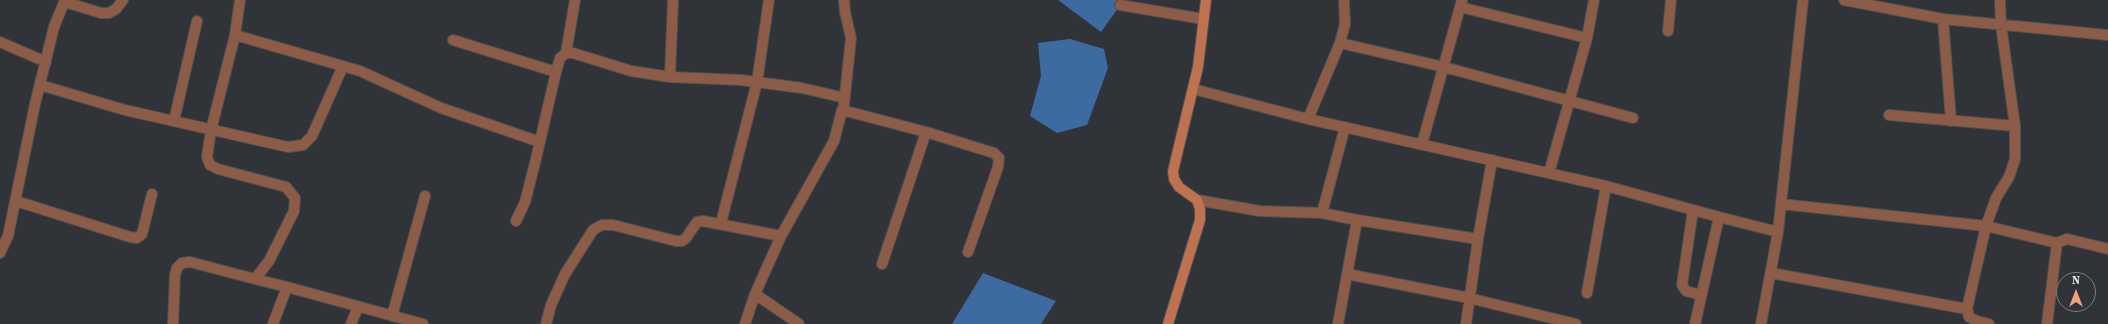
<!DOCTYPE html>
<style>
body{margin:0}
#map{position:relative;width:2108px;height:324px;overflow:hidden;background:#303338;font-family:"Source Serif 4",serif}
canvas{display:block}
.north{position:absolute;left:2056px;top:272px;width:40px;height:40px;box-sizing:border-box;background:#303338;border:1px solid #7a7d81;border-radius:50%;rotate:0deg;font-size:11px;font-weight:700;line-height:16px;text-align:center;color:#eaecef}
.north::after{content:'';display:block;margin:auto;width:14px;height:18px;background:#f2a17e;clip-path:polygon(50% 0,100% 100%,50% 72%,0 100%)}
</style>
<div id="map">
<canvas width="2108" height="324"></canvas>
<div class="north">N</div>
</div>
<script>
const c = document.querySelector('canvas').getContext('2d');
c.lineJoin = 'round';
function paint(path, color) { c.fillStyle = color; c.fill(path, 'evenodd'); }
const toPath = rows => new Path2D(rows.map(r => 'M' + r).join(''));
function strokePath(path, color, width, dash) { c.strokeStyle = color; c.lineWidth = width; c.lineCap = dash ? 'butt' : 'round'; c.setLineDash(dash || []); c.stroke(path); }
paint(toPath([
 [1058,0,1124,0,1101,32],
 [1070,39,1104,49,1108,68,1087,125,1057,133,1030,116,1041,76,1038,43],
 [983,273,1056,301,1041,324,952,324]
]), '#3e6aa2');
const street = toPath([
 [1844,0,1943,19,2108,35],
 [65,2,101,13,109,13,116,9,123,0],
 [1120,5,1203,19],
 [1460,7,1587,38,1594,0],
 [1943,19,1951,121],
 [1668,31,1671,0],
 [235,35,360,71,441,108,540,142],
 [453,40,556,72,560,58,566,53,573,53,631,71,670,77,741,80,802,88,845,98],
 [0,42,46,62],
 [1340,43,1444,67,1633,118],
 [566,53,575,0],
 [670,77,673,0],
 [40,85,125,110,288,147,303,145,312,136,343,66],
 [1193,89,1308,119,1606,186,1719,217,1695,324],
 [844,104,851,38,845,12,844,0],
 [1889,115,2015,126],
 [1308,119,1340,43,1345,24,1344,0],
 [174,121,197,21],
 [926,132,994,153,999,158,998,167,968,252],
 [1422,144,1462,0],
 [1549,173,1587,38],
 [1197,200,1260,211,1322,213,1357,220,1338,324],
 [16,201,130,237,137,238,142,234,152,194],
 [1781,204,1986,226,2057,243],
 [1693,210,1682,285,1686,291,1701,295],
 [1322,213,1345,127],
 [1719,217,1778,232,1803,0],
 [1357,220,1478,239],
 [516,221,525,202,535,163,556,72],
 [721,223,757,82,769,0],
 [0,253,8,236,35,104,54,27,65,0],
 [1771,273,1967,309],
 [1347,274,1469,298,1576,324],
 [255,279,287,287,273,324],
 [287,287,423,324],
 [1587,293,1606,186],
 [755,294,781,236,834,141,842,110,926,132,882,264],
 [392,316,425,196],
 [173,324,175,275,177,268,182,263,190,262,255,279,269,261,294,211,295,198,286,187,218,169,210,165,207,157,211,130,235,35,240,0],
 [351,324,358,307],
 [546,324,551,305,565,274,593,230,602,225,613,225,676,241,682,241,686,238,697,222,703,221,781,236],
 [745,324,755,294,799,324],
 [1466,324,1478,239,1492,160],
 [1761,324,1778,232],
 [1989,324,1977,321,1969,317,1967,309,1986,226,1996,198,2009,177,2015,159,2015,126,2001,25,2000,0],
 [2047,324,2057,243,2067,239,2108,249]
]);
const secondary = toPath([
 [1168,324,1200,220,1200,209,1197,200,1179,187,1174,179,1173,171,1198,67,1206,0]
]);
strokePath(street, '#4e5155', 12);
strokePath(secondary, '#4e5155', 12);
strokePath(street, '#8d5c47', 10);
strokePath(secondary, '#bf724f', 10);
</script>
